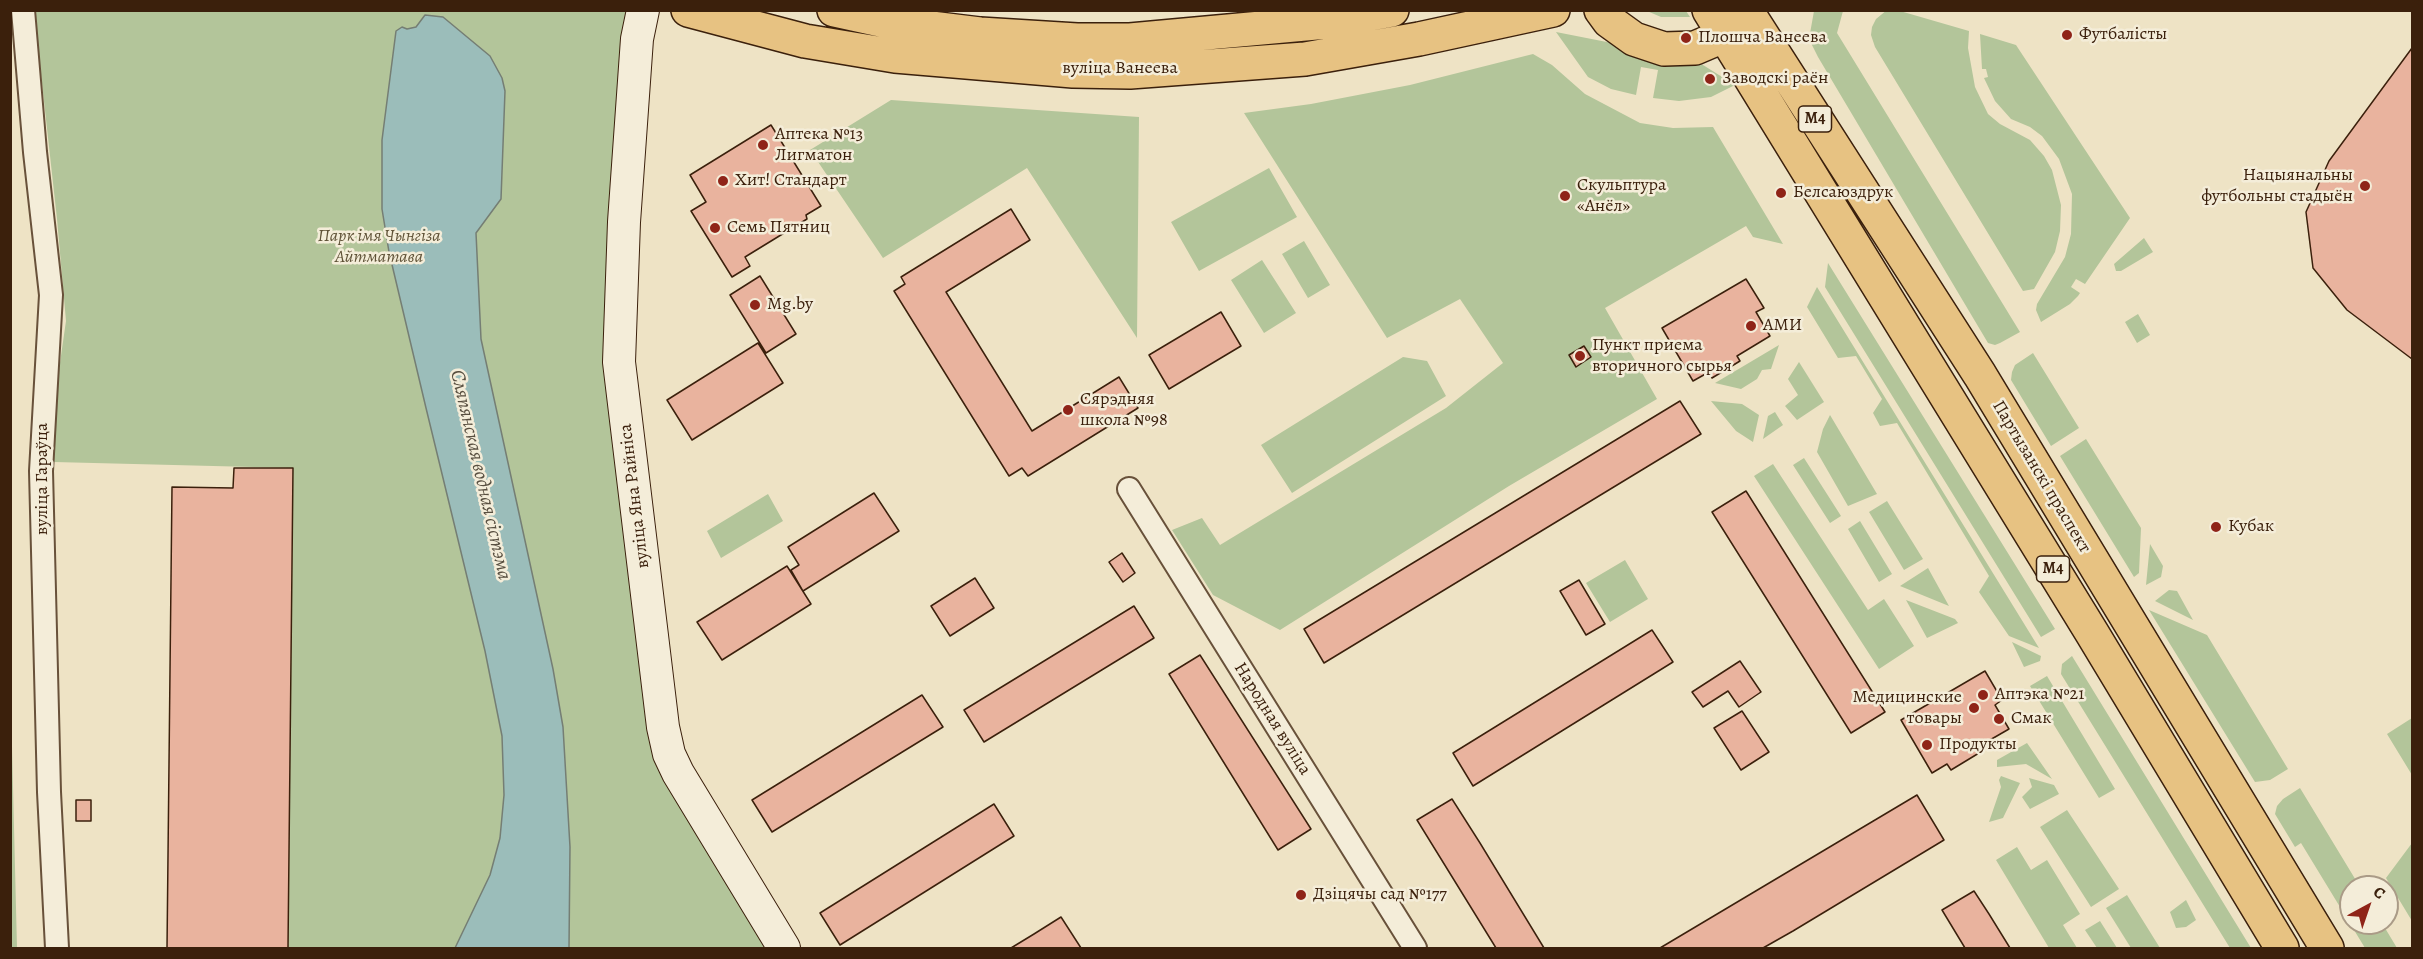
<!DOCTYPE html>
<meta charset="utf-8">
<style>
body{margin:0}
#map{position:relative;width:2423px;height:959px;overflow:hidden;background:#eee3c5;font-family:Alegreya,serif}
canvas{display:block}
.frame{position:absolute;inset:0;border:12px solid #3b200c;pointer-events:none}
.north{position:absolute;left:2339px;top:875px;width:60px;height:60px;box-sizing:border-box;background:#f4edd9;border:2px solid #aa9b87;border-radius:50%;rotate:40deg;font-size:16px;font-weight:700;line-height:24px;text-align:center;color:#3b200c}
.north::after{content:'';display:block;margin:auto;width:21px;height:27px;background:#8f2418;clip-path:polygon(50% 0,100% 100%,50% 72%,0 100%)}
</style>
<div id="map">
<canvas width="2423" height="959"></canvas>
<div class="frame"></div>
<div class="north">С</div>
</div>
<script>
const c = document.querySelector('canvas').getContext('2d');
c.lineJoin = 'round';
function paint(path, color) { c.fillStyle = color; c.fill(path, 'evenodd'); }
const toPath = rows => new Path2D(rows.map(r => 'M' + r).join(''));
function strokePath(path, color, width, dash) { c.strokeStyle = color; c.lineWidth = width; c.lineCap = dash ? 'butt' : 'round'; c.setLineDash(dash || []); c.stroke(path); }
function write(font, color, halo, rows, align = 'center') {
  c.font = font + ' Alegreya,serif'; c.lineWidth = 5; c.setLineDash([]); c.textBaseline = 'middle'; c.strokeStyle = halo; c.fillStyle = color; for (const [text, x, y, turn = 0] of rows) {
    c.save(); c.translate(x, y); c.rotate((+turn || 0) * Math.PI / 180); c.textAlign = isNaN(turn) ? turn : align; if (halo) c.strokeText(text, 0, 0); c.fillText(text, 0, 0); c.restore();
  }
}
paint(toPath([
 [1887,10,1900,11,1969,31,1968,48,1975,87,1988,114,2000,124,2030,140,2044,156,2052,170,2061,205,2060,231,2055,252,2034,289,2023,291,1875,47,1871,35,1872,27,1876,19],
 [34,11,627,11,611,342,655,736,774,948,288,948,293,468,54,462,55,397,66,321,57,219],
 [1647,11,1686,11,1690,17,1661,17],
 [1814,11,1843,11,1837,33,2020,332,2000,343,1995,345,1988,343,1818,57,1809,39],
 [1556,32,1622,45,1703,65,1735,85,1711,97,1679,101,1653,98,1658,70,1641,67,1636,95,1611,89,1588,77],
 [1980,34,2016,45,2130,218,2085,284,2076,279,2071,287,2080,293,2078,296,2070,304,2041,322,2036,310,2037,304,2065,257,2071,234,2072,194,2059,159,2042,136,2030,127,2011,119,1995,101,1984,78,1988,77,1986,69,1982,69],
 [1533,54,1552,65,1585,94,1640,123,1673,128,1713,127,1783,244,1753,237,1746,226,1605,308,1657,399,1509,486,1280,630,1213,595,1172,530,1202,518,1220,545,1446,408,1503,363,1460,299,1387,338,1244,113,1311,104,1410,85],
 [891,100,1139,117,1137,338,1027,168,883,258,810,150],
 [1269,168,1297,217,1199,271,1171,222],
 [2144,238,2153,252,2121,271,2116,271,2114,264],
 [1304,241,1330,285,1308,298,1282,254],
 [1262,260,1296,313,1264,333,1231,280],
 [1828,263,2055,629,2041,637,1825,287],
 [1817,287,2039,648,2009,636,1979,592,1989,576,1897,423,1880,426,1873,413,1882,399,1856,356,1838,358,1807,307],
 [2138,314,2150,335,2137,343,2125,322],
 [1779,345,1771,369,1762,370,1757,379,1741,389,1715,383],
 [2033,353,2079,428,2051,446,2011,380,2012,372,2015,365],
 [1403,357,1427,361,1446,396,1292,493,1261,445],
 [1799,362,1824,402,1797,420,1785,406,1798,395,1788,379],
 [1711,401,1742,404,1759,415,1753,442,1736,431],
 [1775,412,1783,425,1763,439,1768,416],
 [1830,415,1877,494,1848,506,1817,452,1823,429],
 [2086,439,2141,528,2139,573,2134,577,2060,456],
 [1804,458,1841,516,1830,523,1793,465],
 [1773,464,1868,610,1884,599,1914,646,1879,669,1754,476],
 [768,494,783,521,721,558,707,531],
 [1887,501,1923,559,1904,570,1869,512],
 [1860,521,1892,574,1879,582,1848,529],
 [2150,544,2163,566,2161,577,2146,585],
 [1625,560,1648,599,1610,622,1586,583],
 [1928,568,1949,606,1900,586],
 [2169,590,2177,591,2193,620,2155,601],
 [1906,600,1955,619,1958,623,1927,638],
 [2149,610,2207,635,2288,769,2270,780,2255,782],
 [2012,642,2041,656,2040,661,2024,667],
 [2072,656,2251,948,2230,948,2061,674,2062,664],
 [2047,676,2115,789,2099,798,2030,686],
 [11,706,17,948,10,948],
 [2412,718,2412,775,2387,734],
 [2027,743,2052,779,2026,764,1997,767,1997,760],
 [2001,776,2020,783,2003,818,1989,822,2001,787,1999,780],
 [2029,778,2054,785,2059,794,2030,809,2022,797,2032,787],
 [2300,788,2360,887,2351,887,2351,923,2382,923,2397,948,2365,948,2301,843,2295,847,2275,814,2277,806,2283,799],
 [2067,810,2119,889,2091,907,2040,827],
 [2412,843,2412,921,2386,878],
 [2017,847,2031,870,2047,860,2080,914,2063,925,2077,948,2049,948,1996,860],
 [2127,895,2160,948,2131,948,2106,908],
 [2186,900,2196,920,2186,927,2176,928,2170,912],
 [2100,921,2117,948,2097,948,2085,930]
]), '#b3c59a');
const water = toPath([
 [425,15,443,17,490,56,502,78,505,91,501,199,476,233,481,339,553,669,563,727,570,847,569,948,455,948,490,875,500,838,504,795,502,736,485,651,426,408,389,252,382,209,382,140,396,31,402,27,407,29,416,27,425,15]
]);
paint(water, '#9bbdba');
strokePath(water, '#757e74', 1.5);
const building = toPath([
 [2412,48,2412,359,2347,310,2313,268,2306,212,2329,161,2412,48],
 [771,125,821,206,806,215,807,219,745,257,750,266,732,277,691,211,706,202,690,175,771,125],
 [1011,209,1030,240,946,292,1032,431,1119,377,1138,408,1028,476,1022,468,1009,476,894,291,905,284,901,277,1011,209],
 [760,276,796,334,766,353,730,295,760,276],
 [1746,279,1764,308,1756,312,1770,336,1737,356,1740,361,1712,378,1709,372,1693,381,1662,328,1746,279],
 [1221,312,1241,346,1169,389,1149,355,1221,312],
 [758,343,783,383,692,440,667,400,758,343],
 [1584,346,1591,357,1576,367,1569,355,1584,346],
 [1680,401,1701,434,1324,663,1304,629,1680,401],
 [234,468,293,468,288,948,167,948,172,487,233,488,234,468],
 [1746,491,1885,712,1851,733,1712,512,1746,491],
 [874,493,899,531,803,591,791,570,799,565,788,547,874,493],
 [1122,553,1135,573,1123,582,1109,562,1122,553],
 [787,566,811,604,722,660,697,622,787,566],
 [975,578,994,608,950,636,931,606,975,578],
 [1579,580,1605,624,1586,635,1560,591,1579,580],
 [1134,606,1154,638,984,742,964,710,1134,606],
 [1652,630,1673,662,1473,786,1453,753,1652,630],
 [1200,655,1311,829,1278,850,1169,674,1200,655],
 [1740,661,1761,692,1739,707,1728,691,1703,707,1692,692,1740,661],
 [1985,671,2002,700,1995,705,2009,729,1976,748,1979,753,1951,770,1947,764,1932,773,1901,720,1985,671],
 [922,695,943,727,772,832,752,800,922,695],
 [1742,711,1769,752,1741,770,1714,728,1742,711],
 [1917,795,1944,840,1793,931,1763,948,1660,948,1917,795],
 [1452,799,1480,843,1544,948,1496,948,1417,820,1452,799],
 [76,800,91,800,91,821,76,821,76,800],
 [994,804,1014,836,840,945,820,913,994,804],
 [1974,891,1989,914,2010,948,1965,948,1942,910,1974,891],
 [1061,917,1081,948,1011,948,1034,934,1061,917]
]);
paint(building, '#e9b39e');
strokePath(building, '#3b200c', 1.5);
const street = toPath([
 [23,10,35,152,51,295,41,471,49,792,57,948],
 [1129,489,1415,948]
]);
const secondary = toPath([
 [643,10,637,39,624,222,619,362,663,727,669,754,678,773,784,948]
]);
const primary = toPath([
 [688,10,805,41,895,56,1073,71,1130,72,1305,59,1419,39,1553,10],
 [834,10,898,24,980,34,1077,40,1130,40,1327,22,1392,10],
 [1601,10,1609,21,1634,39,1664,49,1695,48,1742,28],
 [1709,10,2092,633,2282,948],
 [1746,10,1980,375,2327,948]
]);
strokePath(street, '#68513a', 26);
strokePath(secondary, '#3b200c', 34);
strokePath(primary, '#3b200c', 36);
strokePath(street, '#f4edd9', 22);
strokePath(secondary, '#f4edd9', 32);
strokePath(primary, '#e7c282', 33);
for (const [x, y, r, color] of [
 [2067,35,6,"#8f2418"],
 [1686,38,6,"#8f2418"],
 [1710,79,6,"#8f2418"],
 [763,145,6,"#8f2418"],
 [723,181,6,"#8f2418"],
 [2365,186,6,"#8f2418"],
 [1781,193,6,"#8f2418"],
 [1565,196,6,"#8f2418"],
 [715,228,6,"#8f2418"],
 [755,305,6,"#8f2418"],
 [1751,326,6,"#8f2418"],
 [1580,356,6,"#8f2418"],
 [1068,410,6,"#8f2418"],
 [2216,527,6,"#8f2418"],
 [1983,695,6,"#8f2418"],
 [1974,708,6,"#8f2418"],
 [1999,719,6,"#8f2418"],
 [1927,745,6,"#8f2418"],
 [1301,895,6,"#8f2418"]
]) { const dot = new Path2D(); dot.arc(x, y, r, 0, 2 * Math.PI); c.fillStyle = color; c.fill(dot); strokePath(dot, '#f4edd9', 2); }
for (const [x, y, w] of [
 [1815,119,33],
 [2053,569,33]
]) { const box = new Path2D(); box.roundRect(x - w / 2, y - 13, w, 26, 4.5); c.fillStyle = '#f4edd9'; c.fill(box); strokePath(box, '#3b200c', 1.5); }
write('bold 16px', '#3b200c', null, [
 ["М4",1815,119],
 ["М4",2053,569]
]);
write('18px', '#3b200c', '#f4edd9', [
 ["Футбалісты",2079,35],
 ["Плошча Ванеева",1698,38],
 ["Заводскі раён",1722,79],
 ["Аптека №13",775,135],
 ["Лигматон",775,156],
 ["Нацыянальны",2353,176,"right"],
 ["футбольны стадыён",2353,197,"right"],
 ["Хит! Стандарт",735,181],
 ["Скульптура",1577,186],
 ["«Анёл»",1577,207],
 ["Белсаюздрук",1793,193],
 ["Семь Пятниц",727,228],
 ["Mg.by",767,305],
 ["АМИ",1763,326],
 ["Пункт приема",1592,346],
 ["вторичного сырья",1592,367],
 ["Сярэдняя",1080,400],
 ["школа №98",1080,421],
 ["Кубак",2228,527],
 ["Аптэка №21",1995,695],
 ["Медицинские",1962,698,"right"],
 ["товары",1962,719,"right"],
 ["Смак",2011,719],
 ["Продукты",1939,745],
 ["Дзіцячы сад №177",1313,895]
], 'left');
write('18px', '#3b200c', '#f4edd9', [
 ["вуліца Ванеева",1120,69],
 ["Партызанскі праспект",2041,477,59],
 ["вуліца Гараўца",43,479,-90],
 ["вуліца Яна Райніса",635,496,-97],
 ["Народная вуліца",1272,719,58]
]);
write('italic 18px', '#5f5237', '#f4edd9', [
 ["Парк імя Чынгіза",379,237],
 ["Айтматава",379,258]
]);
write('italic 20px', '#584f40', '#f4edd9', [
 ["Сляпянская водная сістэма",480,475,77]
]);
</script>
